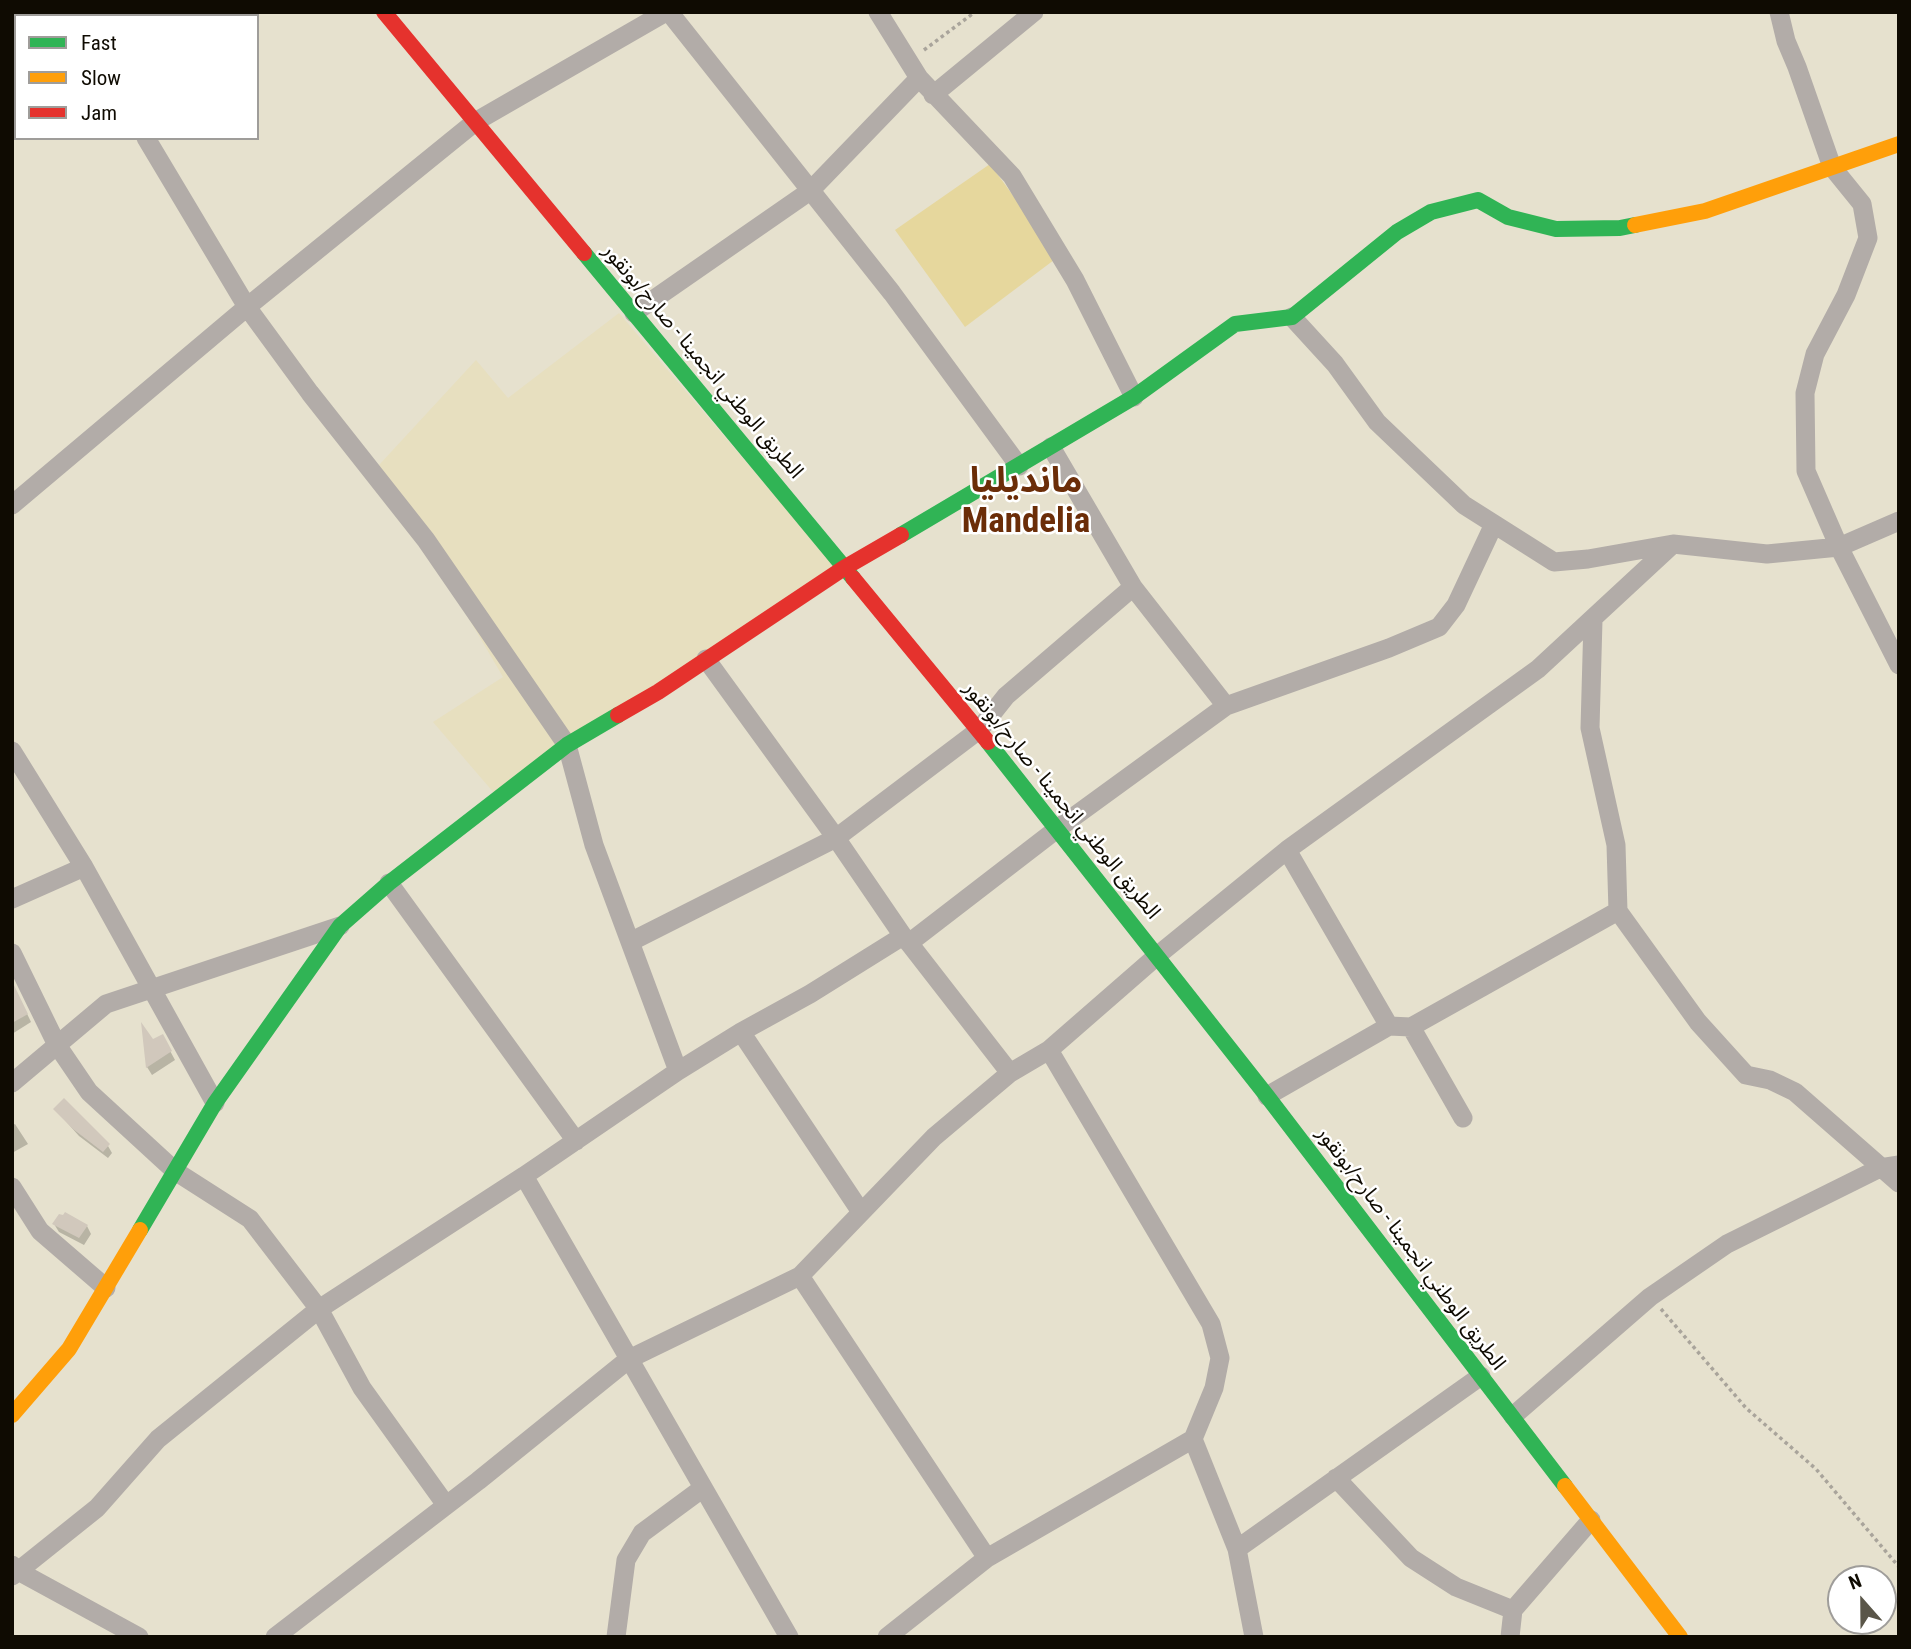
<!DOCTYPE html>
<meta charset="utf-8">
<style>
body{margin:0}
#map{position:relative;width:1911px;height:1649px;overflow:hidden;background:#e6e1ce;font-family:"Roboto Condensed",sans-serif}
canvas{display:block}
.frame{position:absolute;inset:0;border:14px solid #0f0b02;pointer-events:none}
.legend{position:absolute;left:14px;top:14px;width:245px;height:126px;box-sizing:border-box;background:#fff;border:2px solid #9f9d9a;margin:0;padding:9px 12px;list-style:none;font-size:21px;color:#0f0b02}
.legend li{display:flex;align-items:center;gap:14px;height:35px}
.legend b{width:35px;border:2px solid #9f9d9a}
.north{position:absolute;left:1827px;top:1565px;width:70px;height:70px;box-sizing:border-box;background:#fff;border:2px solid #9f9d9a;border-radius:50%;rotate:339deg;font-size:19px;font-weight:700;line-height:28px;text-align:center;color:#0f0b02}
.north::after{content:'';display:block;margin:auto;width:24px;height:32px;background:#5a5649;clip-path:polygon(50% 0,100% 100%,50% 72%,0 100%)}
</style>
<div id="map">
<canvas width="1911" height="1649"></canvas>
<div class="frame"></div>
<ul class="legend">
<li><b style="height:9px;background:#30b455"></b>Fast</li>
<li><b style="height:9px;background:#ff9f0a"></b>Slow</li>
<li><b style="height:9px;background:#e5322d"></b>Jam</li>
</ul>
<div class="north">N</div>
</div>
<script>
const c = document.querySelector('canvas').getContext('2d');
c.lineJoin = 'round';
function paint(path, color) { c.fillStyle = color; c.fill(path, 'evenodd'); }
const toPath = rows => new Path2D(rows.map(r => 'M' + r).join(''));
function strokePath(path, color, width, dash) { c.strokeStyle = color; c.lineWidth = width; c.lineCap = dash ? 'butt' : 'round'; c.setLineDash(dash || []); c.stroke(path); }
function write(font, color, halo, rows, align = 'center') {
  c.font = font + ' "Roboto Condensed","Noto Sans Arabic",sans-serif'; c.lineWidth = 5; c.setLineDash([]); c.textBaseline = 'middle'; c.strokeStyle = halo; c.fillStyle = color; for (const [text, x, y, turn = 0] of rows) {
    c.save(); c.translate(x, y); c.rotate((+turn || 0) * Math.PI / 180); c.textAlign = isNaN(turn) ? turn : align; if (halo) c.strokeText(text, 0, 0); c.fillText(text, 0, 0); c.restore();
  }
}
paint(toPath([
 [619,313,835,566,494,793,433,722,503,677,379,465,476,360,508,398]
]), '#e7dfbf');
paint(toPath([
 [990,164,1058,257,965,327,895,230]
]), '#e6d79d');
paint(toPath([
 [12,992,19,997,31,1022,12,1034],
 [162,1036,175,1060,152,1075,147,1067,153,1041],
 [55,1109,108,1146,112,1153,108,1158,79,1136],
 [15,1124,28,1144,12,1153,12,1125],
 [54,1224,87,1226,91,1234,84,1245,59,1232]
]), '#0003');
paint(toPath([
 [12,981,28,1014,12,1023],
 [141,1022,153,1039,163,1034,172,1051,146,1068],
 [64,1098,110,1144,103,1152,73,1129,53,1109],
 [65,1212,88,1225,79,1238,52,1224,59,1214,63,1215]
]), '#d1c8bc');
strokePath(toPath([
 [924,50,975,12],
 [1661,1309,1746,1408,1816,1469,1899,1567]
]), '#a9a49b', 3.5, [3.5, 3.5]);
strokePath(toPath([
 [44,12,47,16],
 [669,12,892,293,1019,466],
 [878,12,919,78,1012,176,1075,280,1134,397],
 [1779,12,1786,41,1797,67,1832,167,1862,204,1868,238,1846,295,1815,354,1805,393,1806,471,1839,547,1899,665],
 [933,95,1034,12],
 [12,127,16,127],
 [146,138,247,307,310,393,426,540,567,745,594,845,678,1071],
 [634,313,810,191,919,78],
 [1292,317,1335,364,1377,422,1464,505,1554,562,1588,559,1673,544,1767,554,1839,547,1899,521],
 [1051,447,1133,587,1226,706],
 [12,505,247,307,475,122,666,12],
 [1593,620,1590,728,1616,845,1618,911,1698,1022,1746,1075,1770,1080,1795,1092,1899,1183],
 [706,659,836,838,903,936],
 [12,751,84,867,215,1103],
 [1287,850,1389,1026,1411,1027,1463,1118],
 [389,883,576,1141],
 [12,899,84,867],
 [630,942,836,838,979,730,1006,696,1133,587],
 [909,943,1010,1073],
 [12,953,57,1045,89,1092,175,1171,250,1219,319,1309,362,1388,446,1505],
 [1411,1027,1618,911],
 [741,1032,861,1212],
 [1049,1050,1211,1324,1220,1358,1214,1388,1193,1439,1237,1549,1254,1637],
 [12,1083,106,1004,340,926],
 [1267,1096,1389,1026],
 [524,1176,789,1637],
 [12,1187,40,1231,106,1288],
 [800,1276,987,1558],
 [1513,1416,1650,1297,1727,1244,1880,1168,1899,1165],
 [1336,1478,1411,1558,1456,1587,1513,1610],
 [1237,1549,1481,1376],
 [12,1565,18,1571,139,1637],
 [12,1576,97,1508,158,1439,319,1309,524,1176,678,1071,741,1032,810,994,903,936,909,943,1057,829,1226,706,1389,648,1439,627,1456,605,1494,524],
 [275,1637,478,1481,629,1359,800,1276,934,1137,1010,1073,1049,1050,1158,955,1287,850,1538,669,1673,544],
 [616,1637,626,1560,642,1533,703,1488],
 [887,1637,987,1558,1193,1439],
 [1510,1637,1513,1610,1591,1520]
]), '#b2aca8', 19);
strokePath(toPath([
 [584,253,853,578],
 [901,535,1134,397,1235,324,1292,317,1397,232,1431,212,1478,200,1508,217,1556,229,1620,228,1635,225],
 [988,742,1267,1096,1565,1486],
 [140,1230,215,1103,340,926,389,883,567,745,618,715]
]), '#30b455', 16);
strokePath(toPath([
 [1635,225,1705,211,1899,144],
 [12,1415,69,1349,140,1230],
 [1565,1486,1680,1637]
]), '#ff9f0a', 16);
strokePath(toPath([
 [384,12,584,253],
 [853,578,988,742],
 [618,715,658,692,844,568,901,535]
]), '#e5322d', 16);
write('21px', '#0f0b02', '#fff', [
 ["الطريق الوطني انجمينا - صارح/بونقور",702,362,50],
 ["الطريق الوطني انجمينا - صارح/بونقور",1061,801,51],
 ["الطريق الوطني انجمينا - صارح/بونقور",1410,1249,53]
]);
write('bold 35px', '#6b2d08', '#fff', [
 ["مانديليا",1026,483],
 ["Mandelia",1026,523]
]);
</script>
